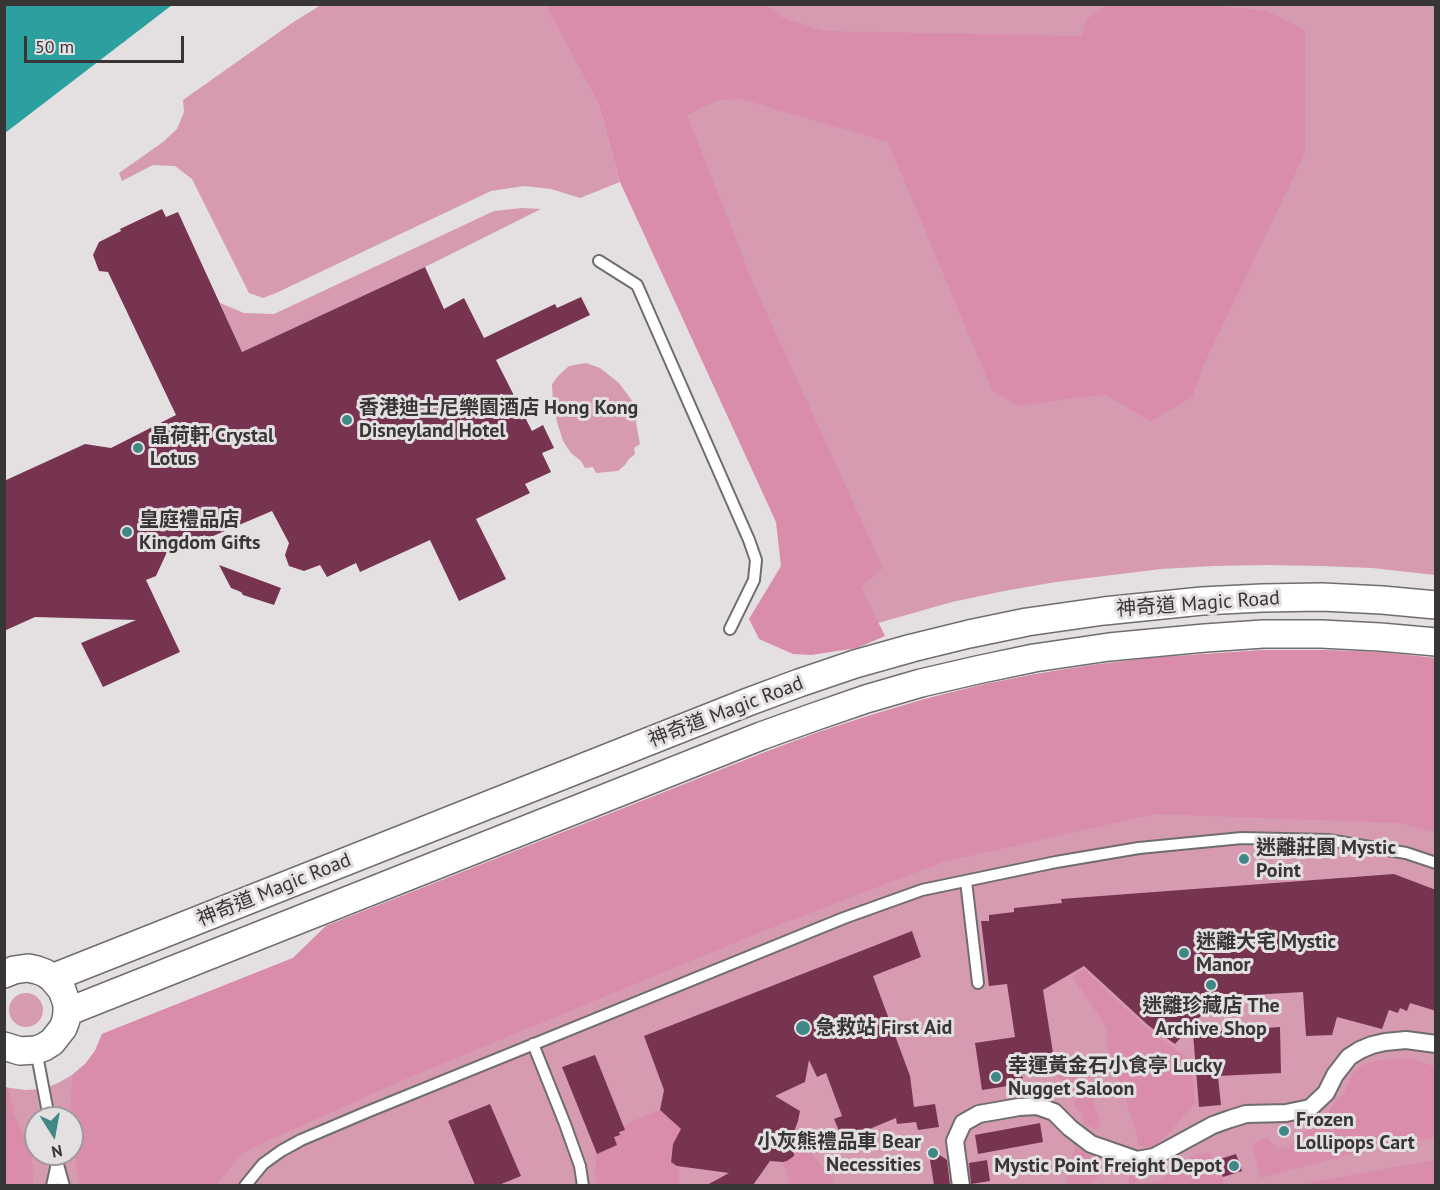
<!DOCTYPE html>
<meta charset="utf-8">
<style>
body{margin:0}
#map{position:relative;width:1440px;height:1190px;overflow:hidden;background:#e4dfe1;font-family:"PT Sans",sans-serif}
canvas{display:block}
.frame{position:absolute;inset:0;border:6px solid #373536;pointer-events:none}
.north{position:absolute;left:24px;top:1106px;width:60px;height:60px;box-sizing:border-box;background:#e4dfe1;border:2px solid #9f9b9d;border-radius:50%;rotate:169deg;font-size:16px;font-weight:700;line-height:24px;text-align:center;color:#373536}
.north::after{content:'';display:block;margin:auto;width:21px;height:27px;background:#408886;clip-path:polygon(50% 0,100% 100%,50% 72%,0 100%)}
.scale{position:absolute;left:24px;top:36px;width:160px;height:27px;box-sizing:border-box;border:3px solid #373536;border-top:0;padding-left:8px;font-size:18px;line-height:21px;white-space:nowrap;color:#373536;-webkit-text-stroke:4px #e4dfe1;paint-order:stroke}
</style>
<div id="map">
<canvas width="1440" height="1190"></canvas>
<div class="frame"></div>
<div class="north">N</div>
<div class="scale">50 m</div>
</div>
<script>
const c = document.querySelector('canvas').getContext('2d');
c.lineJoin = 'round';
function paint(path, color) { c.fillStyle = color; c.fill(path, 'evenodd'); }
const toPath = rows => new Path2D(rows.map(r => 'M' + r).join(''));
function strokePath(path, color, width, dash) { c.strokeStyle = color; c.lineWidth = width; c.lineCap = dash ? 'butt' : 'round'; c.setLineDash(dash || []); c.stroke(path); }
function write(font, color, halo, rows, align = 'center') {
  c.font = font + ' "PT Sans","Noto Sans TC",sans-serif'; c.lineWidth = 6; c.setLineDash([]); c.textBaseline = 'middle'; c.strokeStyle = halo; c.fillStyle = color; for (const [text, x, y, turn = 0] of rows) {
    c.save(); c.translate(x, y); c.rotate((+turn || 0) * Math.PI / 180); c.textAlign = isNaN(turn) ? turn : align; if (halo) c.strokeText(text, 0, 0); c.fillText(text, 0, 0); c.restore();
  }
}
paint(toPath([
 [546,4,599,106,620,182,580,198,551,189,524,186,491,191,276,293,263,298,249,293,192,179,175,166,153,165,122,181,119,173,163,142,177,129,184,112,183,100,292,23,321,5],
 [583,5,1435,5,1435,575,1372,568,1320,566,1267,565,1214,566,1161,569,1056,582,1004,591,952,602,850,631],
 [522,208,541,209,425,267,242,352,220,303,244,313,274,314,494,211],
 [586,363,600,368,619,383,633,402,638,413,636,423,640,444,634,448,635,454,629,459,625,465,618,471,596,473,593,467,585,468,581,461,571,453,563,441,557,422,553,402,552,384,559,375,569,366],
 [1264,650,1321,650,1379,652,1435,658,1435,1185,5,1185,4,1087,25,1090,42,1089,58,1083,72,1075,85,1064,95,1051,102,1034,293,958,326,926,763,753,816,733,871,715,925,699,981,685,1036,674,1092,665,1149,658],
 [36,1118,72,1118,72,1154,36,1154],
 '9 1010a17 17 0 1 1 34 0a17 17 0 1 1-34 0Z'
]), '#d69bb1');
paint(toPath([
 [1211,5,1267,11,1305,30,1305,153,1205,362,1192,397,1151,421,1105,395,1072,398,1018,406,992,390,888,142,741,99,719,100,687,115,753,283,883,568,861,587,885,636,857,648,811,655,793,654,759,639,749,619,781,566,776,522,620,182,599,106,546,5,767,5,781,17,823,31,1081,36,1086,20,1107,5],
 [1264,650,1321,650,1379,652,1435,658,1435,832,1399,823,1155,814,943,862,761,932,403,1080,254,1147,241,1155,216,1185,80,1185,72,1138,72,1118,70,1118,72,1075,85,1064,95,1051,102,1034,293,958,326,926,763,753,816,733,871,715,925,699,981,685,1036,674,1092,665,1149,658],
 [1084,969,1145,1027,1191,1060,1195,1104,1182,1117,1171,1131,1152,1149,1137,1145,1138,1137,1107,1045,1107,1031,1105,1025,1072,976],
 [1066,1058,1076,1060,1088,1086,1101,1124,1097,1129,1084,1125,1082,1114,1074,1106,1076,1098,1057,1076,1058,1066],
 [1412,1058,1435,1067,1435,1138,1381,1147,1343,1156,1261,1178,1252,1144,1267,1138,1278,1148,1290,1147,1296,1136,1310,1129,1316,1121,1326,1116,1333,1104,1343,1095,1354,1072,1362,1065,1379,1060],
 [5,1087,8,1088,14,1114,31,1152,34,1185,5,1185],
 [660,1110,681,1129,673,1144,669,1161,677,1166,680,1179,678,1185,598,1185,595,1175,597,1153,617,1145,614,1137,619,1135,619,1132,625,1130,623,1125],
 [793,1133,834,1179,829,1185,790,1185,783,1162,787,1161,794,1156,794,1148,790,1138],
 [1075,1146,1087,1154,1105,1161,1104,1167,1098,1177,1088,1185,1066,1185],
 [1199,1153,1209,1153,1217,1160,1223,1177,1223,1185,1129,1186,1129,1176,1134,1176,1140,1183,1160,1181,1184,1161,1192,1156],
 [1435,1160,1435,1185,1302,1185,1318,1181]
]), '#d98daa');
paint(toPath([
 [5,4,172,4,172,5,5,133]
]), '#2ba09e');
paint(toPath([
 [162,209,166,217,178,212,242,352,425,267,444,309,464,298,484,338,555,304,557,308,581,297,590,315,496,360,532,431,543,425,554,448,542,453,551,472,525,484,530,493,476,519,506,579,459,601,430,540,360,572,356,563,327,577,320,565,304,571,289,566,285,555,289,543,272,511,206,539,205,535,167,552,156,576,146,580,180,652,103,687,81,643,136,620,35,617,4,631,4,481,85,444,111,448,176,415,108,272,99,271,93,255,99,242,121,231,120,229],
 [219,565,281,588,274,605,243,595,241,592,231,588],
 [1394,874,1436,890,1436,1011,1410,1003,1407,1011,1400,1008,1398,1013,1389,1010,1382,1029,1337,1017,1332,1035,1306,1036,1303,992,1218,997,1175,1044,1149,1026,1084,966,1043,990,1054,1059,1020,1064,1023,1080,1010,1082,1008,1086,982,1090,975,1043,1015,1037,1007,984,989,986,981,921,989,921,989,915,1014,912,1014,908,1062,903,1061,899],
 [912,931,921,957,873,976,910,1076,914,1107,935,1104,939,1127,918,1130,916,1122,897,1124,896,1118,843,1140,834,1119,842,1116,826,1073,817,1077,809,1060,805,1082,775,1096,800,1111,798,1121,791,1140,794,1148,794,1156,787,1161,783,1162,770,1161,753,1185,707,1185,729,1173,677,1166,671,1162,673,1144,681,1129,660,1110,664,1090,644,1036],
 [1280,1027,1281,1073,1218,1076,1221,1105,1199,1107,1193,1033],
 [595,1055,625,1130,619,1132,620,1135,614,1137,617,1145,597,1154,562,1067],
 [490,1104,521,1176,499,1185,475,1185,448,1121],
 [1040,1123,1043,1142,978,1154,975,1135],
 [928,1147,947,1160,950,1185,934,1185],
 [1236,1154,1242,1171,1223,1177,1217,1160],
 [987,1160,990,1181,971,1184,969,1163]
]), '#773451');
const service = toPath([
 [599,261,637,285,749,540,756,560,754,580,730,629],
 [966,881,978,983],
 [533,1044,565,1124,580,1166,583,1186],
 [36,1050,49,1118],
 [55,1154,64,1186],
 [52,1186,57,1163],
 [245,1186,263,1164,281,1151,301,1140,367,1112,844,918,922,890,1056,862,1139,848,1242,838,1328,840,1406,853,1436,863]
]);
const pedestrian = toPath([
 [961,1186,955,1141,963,1123,979,1114,1019,1107,1037,1106,1054,1112,1070,1128,1091,1144,1137,1160,1154,1157,1213,1125,1230,1119,1246,1114,1286,1113,1310,1108,1326,1093,1335,1075,1349,1057,1360,1050,1372,1045,1385,1042,1406,1040,1436,1044]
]);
const tertiary = toPath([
 [4,974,14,970,28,968,37,970,45,973,52,978,62,990,67,1004,67,1012,66,1020,63,1028,52,1042,44,1047,36,1050,20,1051,4,1046],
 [52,978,748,702,799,683,855,664,912,648,969,634,1027,622,1104,611,1202,601,1262,598,1322,597,1382,600,1436,605],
 [67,1012,761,736,811,718,866,699,921,683,977,670,1034,658,1109,647,1205,638,1263,634,1321,634,1380,637,1436,642]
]);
strokePath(service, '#706d6e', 14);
strokePath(pedestrian, '#706d6e', 20);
strokePath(tertiary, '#706d6e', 30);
strokePath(service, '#fff', 10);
strokePath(pedestrian, '#fff', 16);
strokePath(tertiary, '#fff', 27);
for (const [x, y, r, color] of [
 [347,420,6,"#408886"],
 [138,448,6,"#408886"],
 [127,532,6,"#408886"],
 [1244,859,6,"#408886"],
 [1184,953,6,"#408886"],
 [1211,985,6,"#408886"],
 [803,1028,8,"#408886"],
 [996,1077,6,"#408886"],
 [1284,1131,6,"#408886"],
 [933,1153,6,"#408886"],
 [1234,1166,6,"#408886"]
]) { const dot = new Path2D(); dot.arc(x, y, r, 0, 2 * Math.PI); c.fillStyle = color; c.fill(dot); strokePath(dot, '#e4dfe1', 2); }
write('bold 20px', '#373536', '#e4dfe1', [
 ["香港迪士尼樂園酒店 Hong Kong",359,408],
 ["Disneyland Hotel",359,431],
 ["晶荷軒 Crystal",150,436],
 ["Lotus",150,459],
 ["皇庭禮品店",139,520],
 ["Kingdom Gifts",139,543],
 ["迷離莊園 Mystic",1256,848],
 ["Point",1256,871],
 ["迷離大宅 Mystic",1196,942],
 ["Manor",1196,965],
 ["迷離珍藏店 The",1211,1006,"center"],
 ["Archive Shop",1211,1029,"center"],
 ["急救站 First Aid",816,1028],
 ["幸運黃金石小食亭 Lucky",1008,1066],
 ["Nugget Saloon",1008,1089],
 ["Frozen",1296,1120],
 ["Lollipops Cart",1296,1143],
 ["小灰熊禮品車 Bear",921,1142,"right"],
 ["Necessities",921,1165,"right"],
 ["Mystic Point Freight Depot",1222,1166,"right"]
], 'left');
write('20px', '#373536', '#e4dfe1', [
 ["神奇道 Magic Road",1198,604,-4],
 ["神奇道 Magic Road",726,712,-21],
 ["神奇道 Magic Road",274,890,-22]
]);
</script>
